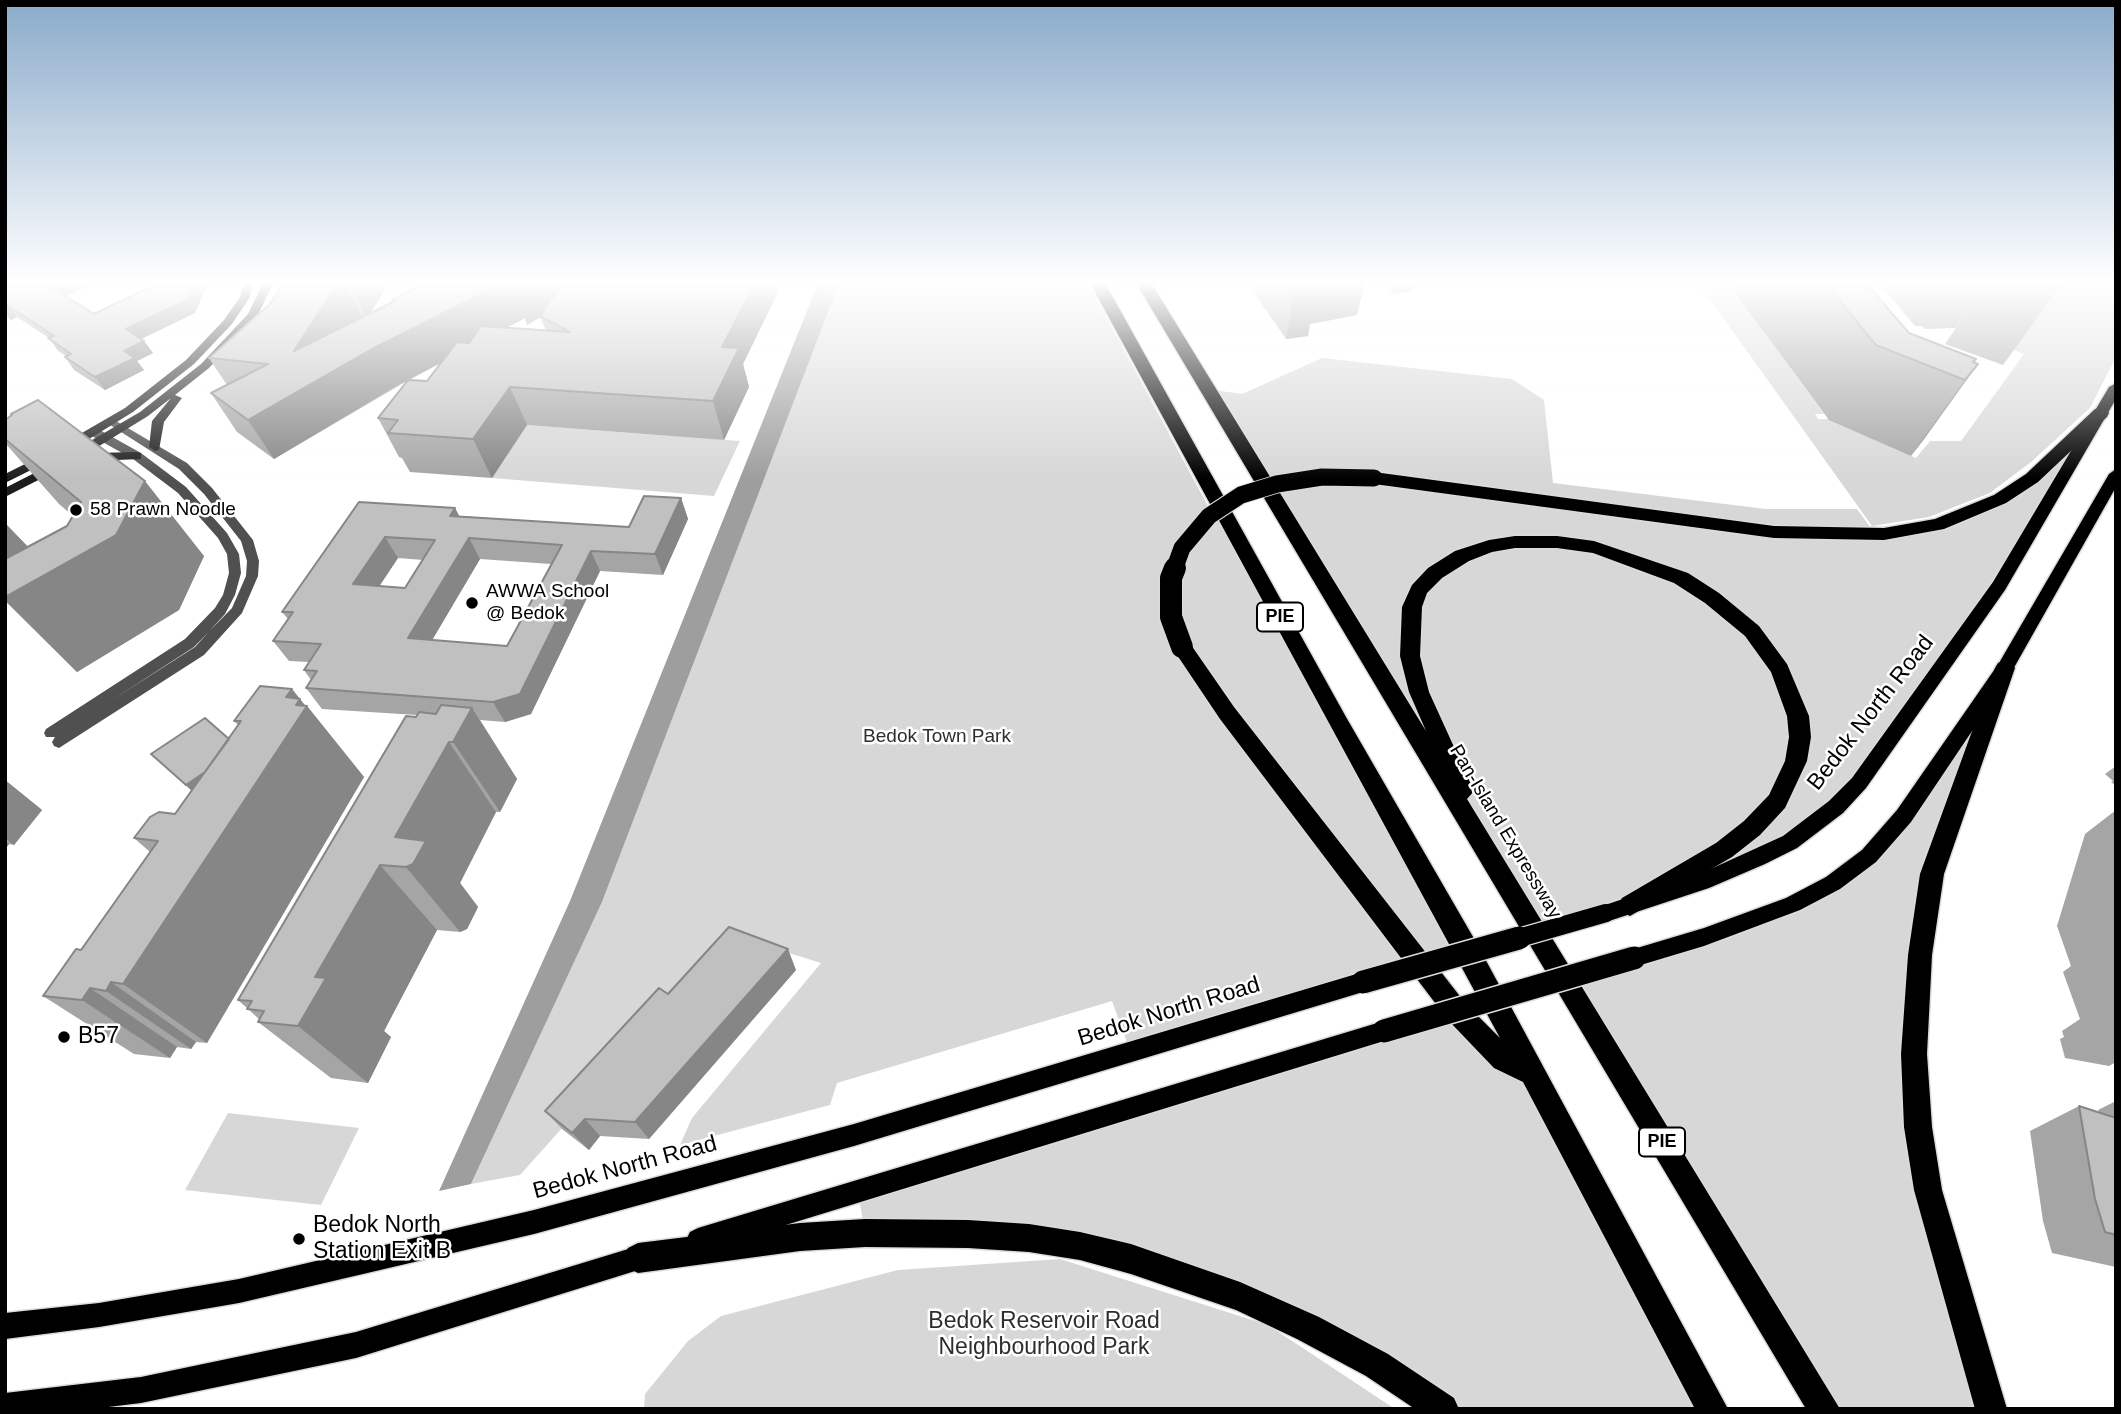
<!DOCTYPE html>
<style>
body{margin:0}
#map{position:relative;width:2121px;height:1414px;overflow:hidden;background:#fff;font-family:Arial,sans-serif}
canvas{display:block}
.frame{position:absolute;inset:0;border:7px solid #000;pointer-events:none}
</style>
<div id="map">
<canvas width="2121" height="1414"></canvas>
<div class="frame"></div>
</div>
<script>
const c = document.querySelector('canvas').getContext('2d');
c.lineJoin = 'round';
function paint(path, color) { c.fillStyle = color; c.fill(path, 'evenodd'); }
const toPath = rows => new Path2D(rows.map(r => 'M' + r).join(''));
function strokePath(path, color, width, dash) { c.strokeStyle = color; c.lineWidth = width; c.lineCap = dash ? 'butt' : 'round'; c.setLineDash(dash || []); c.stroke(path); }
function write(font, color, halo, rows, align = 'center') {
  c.font = font + ' Arial,sans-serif'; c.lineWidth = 5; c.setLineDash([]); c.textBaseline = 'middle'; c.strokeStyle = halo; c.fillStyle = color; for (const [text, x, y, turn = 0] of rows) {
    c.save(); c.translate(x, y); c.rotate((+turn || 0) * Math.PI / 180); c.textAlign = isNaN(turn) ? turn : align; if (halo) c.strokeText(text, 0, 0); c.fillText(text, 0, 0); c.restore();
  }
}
paint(toPath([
 [840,281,1087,281,1209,508,1190,526,1172,552,1162,584,1163,617,1408,964,1129,1048,1112,1001,837,1083,830,1105,680,1145,692,1118,821,963,734,936,520,1175,471,1184,602,902],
 [1697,281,1726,281,1824,414,1815,414,1818,419,1829,419,1916,458,1930,441,1961,441,2024,354,1955,328,1912,281,2116,281,2116,357,2090,408,2031,462,1990,493,1929,517,1872,526],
 [1322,358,1512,379,1544,400,1553,483,1766,509,1857,509,1876,535,1893,533,2000,499,2101,413,1999,586,1859,783,1790,842,1536,933,1207,389,1242,394],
 [527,425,740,441,714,496,492,478],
 [1221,511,1467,950,1420,963,1180,643,1174,565],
 [2005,668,1942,841,1914,1081,1991,1409,1824,1409,1563,979,1704,937,1851,871],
 [1457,1012,1531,1072,1711,1409,1443,1409,1131,1259,865,1233,858,1192],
 [228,1113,359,1128,321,1205,185,1190],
 [1060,1259,1268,1325,1395,1409,644,1409,645,1394,688,1341,721,1316,898,1270]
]), '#d7d7d7');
paint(toPath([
 [819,281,840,281,602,902,471,1184,439,1191,570,901]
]), '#9e9e9e');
const primary = toPath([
 [2116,383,2116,399,2005,590,1866,788,1843,813,1797,848,1765,864,1709,888,1606,922,1599,919,1596,913,1599,907,1704,872,1783,836,1829,801,1852,778,1993,582,2109,387,2116,383],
 [2116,469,2116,487,2011,673,1911,822,1876,862,1840,889,1800,910,1704,946,1634,967,1627,965,1624,958,1627,951,1704,928,1786,898,1826,877,1862,850,1897,810,1999,663,2109,474,2116,469],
 [1363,972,1370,975,1373,982,1370,989,1363,992,854,1146,534,1234,239,1303,99,1327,5,1339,5,1313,99,1303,239,1279,534,1210,854,1124,1363,972],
 [1384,1021,1392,1024,1395,1031,1392,1038,1384,1041,698,1252,690,1248,686,1240,690,1232,698,1228,1384,1021],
 [648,1243,657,1246,660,1255,657,1264,648,1267,356,1358,141,1403,92,1409,5,1409,5,1393,141,1377,356,1332,648,1243]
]);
const motorway = toPath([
 [1089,281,1104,281,1346,717,1476,942,1728,1409,1695,1409,1523,1082,1494,1068,1448,1020,1220,719,1175,652,1172,647,1175,642,1182,640,1189,642,1234,707,1466,1004,1500,1038,1089,281],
 [1135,281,1150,281,1426,731,1409,692,1400,656,1402,607,1412,585,1428,568,1455,551,1489,540,1515,536,1557,536,1594,541,1688,573,1719,593,1759,626,1787,664,1809,716,1811,737,1807,761,1785,808,1760,835,1732,857,1630,916,1622,912,1618,905,1622,898,1716,843,1744,821,1769,795,1785,761,1789,737,1787,716,1771,672,1745,636,1705,603,1674,583,1593,553,1557,548,1515,548,1492,552,1469,561,1442,578,1427,593,1422,607,1420,656,1429,692,1474,791,1467,799,1840,1409,1806,1409,1135,281],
 [2101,408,2107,409,2109,413,2107,417,2038,482,2006,503,1944,529,1884,540,1774,538,1374,484,1365,478,1374,472,1774,526,1884,528,1935,519,1994,495,2026,474,2095,409,2101,408],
 [2005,660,2012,663,2015,668,1944,874,1932,955,1927,1054,1932,1127,1942,1190,2007,1409,1975,1409,1914,1190,1904,1127,1901,1054,1908,955,1920,874,1995,668,1998,663,2005,660],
 [865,1219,968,1220,1029,1224,1080,1232,1131,1244,1240,1282,1319,1317,1388,1354,1454,1398,1459,1409,1415,1409,1366,1376,1297,1339,1236,1310,1131,1274,1080,1260,1029,1252,968,1248,865,1247,800,1251,638,1273,628,1268,623,1258,628,1248,638,1243,800,1223,865,1219]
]);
strokePath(primary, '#dbdbdb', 3);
strokePath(motorway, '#dbdbdb', 3);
paint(toPath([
 [111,418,187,463,212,488,253,540,259,561,258,576,242,613,204,655,59,748,54,746,52,742,55,737,46,737,44,733,46,729,185,639,215,608,223,595,229,573,227,554,218,538,178,493,133,459,90,435,90,429,98,429,141,453,186,487,227,533,239,554,241,573,235,595,225,614,195,647,109,702,194,647,232,608,246,576,247,561,241,541,204,494,179,469,107,423,107,419,111,418]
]), '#505050');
paint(toPath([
 [244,281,254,281,250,297,232,324,194,364,133,412,76,447,68,447,68,441,125,408,186,360,224,320,240,297,244,281],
 [264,281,274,281,257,317,209,368,175,395,182,398,164,422,159,450,155,451,149,447,152,421,171,398,148,416,83,456,75,456,75,450,140,412,201,364,248,314,264,281],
 [137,452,141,453,141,459,93,461,87,457,93,453,137,452],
 [41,456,45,457,45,463,5,483,5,474,41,456],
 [52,464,58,468,56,471,5,497,5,488,52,464]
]), '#1d1d1d');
paint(primary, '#000');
paint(motorway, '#000');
const primaryBridgeFar1 = toPath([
 [1512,940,1606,913]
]);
const primaryBridge = toPath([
 [1363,982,1519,938],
 [1384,1031,1634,958]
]);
const motorwayBridgeFar1 = toPath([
 [1174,570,1182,548,1209,516,1241,495,1277,484,1322,477,1374,478]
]);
const motorwayBridge = toPath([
 [1175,568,1171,578,1171,617,1182,647]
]);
strokePath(primaryBridgeFar1, '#dbdbdb', 21, []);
strokePath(primaryBridge, '#dbdbdb', 26, []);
strokePath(motorwayBridgeFar1, '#dbdbdb', 19, []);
strokePath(motorwayBridge, '#dbdbdb', 25, []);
strokePath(primaryBridgeFar1, '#000', 18);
strokePath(primaryBridge, '#000', 23);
strokePath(motorwayBridgeFar1, '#000', 17);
strokePath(motorwayBridge, '#000', 22);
paint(toPath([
 [5,281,66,296,94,314,156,285,148,281,209,281,195,313,141,339,144,341,153,353,137,361,144,370,105,390,74,370,65,357,66,356,58,351,49,338,17,317,11,320,5,315],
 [285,281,390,281,371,313,394,302,392,300,423,284,418,281,776,281,778,292,743,364,749,387,724,440,527,425,492,478,410,472,402,458,399,457,378,418,407,381,274,459,237,432,211,393,227,385,209,358,270,304],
 [540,317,546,330,506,328,525,318,527,325],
 [441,363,427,381,409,380],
 [1246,281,1365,281,1357,315,1310,324,1308,336,1286,339],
 [1382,281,1415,281,1413,291,1392,294],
 [1726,281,1864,281,1909,333,1978,364,1924,439,1911,456,1829,420],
 [1877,281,1987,281,1955,328,1925,329,1922,326,1915,326],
 [1987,281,2064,281,2003,365,1945,344],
 [5,420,204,556,179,610,77,672,5,601,5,523,28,547,67,526,73,516,59,504,5,443],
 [681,498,688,519,663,575,600,571,531,714,505,722,480,720,517,779,500,812,496,812,460,883,478,907,467,929,460,932,437,930,384,1031,391,1037,368,1083,331,1078,258,1022,259,1019,238,1000,417,715,322,709,306,688,311,680,304,670,309,662,289,661,273,641,288,619,282,612,359,502,455,508,459,516,629,527],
 [398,558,423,560,405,588,379,586],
 [480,559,551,564,507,646,432,640],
 [292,689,305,705,307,706,364,777,207,1043,196,1042,191,1049,177,1047,170,1058,134,1054,43,996,81,950,150,852,134,838,175,814,192,791,151,754,229,739,238,725,234,721],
 [2116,766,2116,786,2111,782,2113,781,2105,774],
 [5,780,42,810,14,845,9,844,5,849],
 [2116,810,2116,1062,2109,1066,2065,1058,2060,1039,2064,1037,2062,1031,2080,1019,2063,972,2071,966,2057,926,2085,834],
 [796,970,649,1139,600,1136,589,1150,562,1129,545,1111,668,994],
 [2116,1101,2116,1267,2052,1253,2043,1221,2030,1131,2079,1106,2099,1112,2098,1110]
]), '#a5a5a5');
paint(toPath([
 [62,281,98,281,59,299,50,286],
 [195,281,209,281,195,313,135,342,126,329],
 [343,281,363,319,370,350,507,281,603,281,527,325,525,318,391,389,274,459,248,420,332,292],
 [347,281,390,281,367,319],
 [756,281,776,281,778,292,743,364,749,387,724,440,713,401,722,347],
 [1296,281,1365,281,1357,315,1310,324,1308,336,1286,339],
 [1395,281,1415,281,1413,291,1392,294],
 [7,305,17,317,11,320,5,312,5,306],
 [144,341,153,353,137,361,144,370,105,390,95,377,124,351],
 [1978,364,1924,439,1911,456,1965,380],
 [510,387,527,425,492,478,473,439],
 [145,481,204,556,179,610,77,672,5,600,5,597],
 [681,498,688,519,663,575,655,554],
 [455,508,466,529,450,516],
 [5,523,31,550,5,570],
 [385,537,398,558,367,605,353,584],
 [469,538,480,559,421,659,408,638],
 [591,551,600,571,531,714,505,722,493,702],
 [292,689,306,707,307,706,364,777,207,1043,123,984,286,697],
 [472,708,517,779,500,812,453,742],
 [449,742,496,812,460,883,478,907,467,929,460,932,406,867,395,837],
 [240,748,193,792,186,785],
 [5,780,42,810,14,845,5,838],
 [5,841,9,844,5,849],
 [380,865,437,930,384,1031,391,1037,368,1083,298,1026,315,977],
 [788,949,796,970,649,1139,635,1122],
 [111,982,196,1042,191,1049,106,991],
 [90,988,177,1047,170,1058,82,1000],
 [585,1119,600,1136,589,1150,572,1133]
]), '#868686');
const building = toPath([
 [5,281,62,281,50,286,94,314,163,281,195,281,186,300,126,329,144,341,124,351,135,358,95,377,65,357,71,354,48,338,54,336,7,305,5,306,5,281],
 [285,281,343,281,332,292,294,351,395,301,392,300,429,281,507,281,370,350,248,420,211,393,268,364,209,358,270,304,285,281],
 [564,281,756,281,722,347,739,348,713,401,510,387,473,439,388,433,398,420,378,418,408,380,427,381,457,342,469,343,481,326,570,332,540,316,564,281],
 [1823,281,1864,281,1909,333,1976,359,1973,362,1978,364,1965,380,1876,345,1823,281],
 [2030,281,2064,281,2058,290,2030,281],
 [38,400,145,481,116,535,5,597,5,559,67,526,81,502,5,439,5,420,12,415,11,414,38,400],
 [644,496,681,498,655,554,591,551,520,694,493,702,306,688,317,671,304,670,321,644,273,641,293,612,282,612,359,502,455,508,450,516,629,527,644,496],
 [385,537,435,540,405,588,353,584,385,537],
 [469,538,562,545,507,646,408,638,469,538],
 [260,686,292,689,286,697,300,699,296,705,307,706,123,984,111,982,106,991,90,988,82,1000,43,996,76,949,81,950,158,841,134,838,150,817,159,812,175,814,241,721,234,721,260,686],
 [441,705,472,708,453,742,449,742,395,837,426,841,413,864,406,867,380,865,315,977,326,978,298,1026,258,1022,264,1011,247,1009,252,1001,238,1000,406,716,416,717,419,712,436,714,441,705],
 [205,718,229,739,205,772,186,785,151,754,205,718],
 [729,927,788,949,635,1122,585,1119,572,1133,545,1111,659,988,668,994,729,927],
 [2079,1106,2116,1118,2116,1235,2105,1232,2095,1199,2079,1106]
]);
paint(building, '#c0c0c0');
strokePath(building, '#868686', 2);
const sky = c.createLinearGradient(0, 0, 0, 479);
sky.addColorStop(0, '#8aabca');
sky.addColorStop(0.59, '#fff');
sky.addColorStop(1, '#ffffff00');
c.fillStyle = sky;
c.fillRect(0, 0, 2121, 479);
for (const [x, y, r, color] of [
 [76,510,7,"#000"],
 [472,603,7,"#000"],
 [64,1037,7,"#000"],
 [299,1239,7,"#000"]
]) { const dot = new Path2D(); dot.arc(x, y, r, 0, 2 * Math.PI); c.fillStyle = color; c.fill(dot); strokePath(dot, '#fff', 2.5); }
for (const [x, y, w] of [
 [1280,617,46],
 [1662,1142,46]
]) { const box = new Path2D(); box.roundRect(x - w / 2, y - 14.5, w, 29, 5); c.fillStyle = '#fff'; c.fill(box); strokePath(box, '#000', 2); }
write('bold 18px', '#000', null, [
 ["PIE",1280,617],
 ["PIE",1662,1142]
]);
write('19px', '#000', '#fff', [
 ["58 Prawn Noodle",90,510],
 ["AWWA School",486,592],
 ["@ Bedok",486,614]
], 'left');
write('19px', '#2e2e2e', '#fff', [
 ["Bedok Town Park",937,737]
]);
write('19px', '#000', '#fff', [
 ["Pan-Island Expressway",1505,832,59]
]);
write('23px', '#000', '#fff', [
 ["Bedok North Road",1871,713,-52],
 ["Bedok North Road",1169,1012,-17],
 ["Bedok North Road",625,1168,-15]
]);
write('23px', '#000', '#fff', [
 ["B57",78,1037],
 ["Bedok North",313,1226],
 ["Station Exit B",313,1252]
], 'left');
write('23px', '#2e2e2e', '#fff', [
 ["Bedok Reservoir Road",1044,1322],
 ["Neighbourhood Park",1044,1348]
]);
</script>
